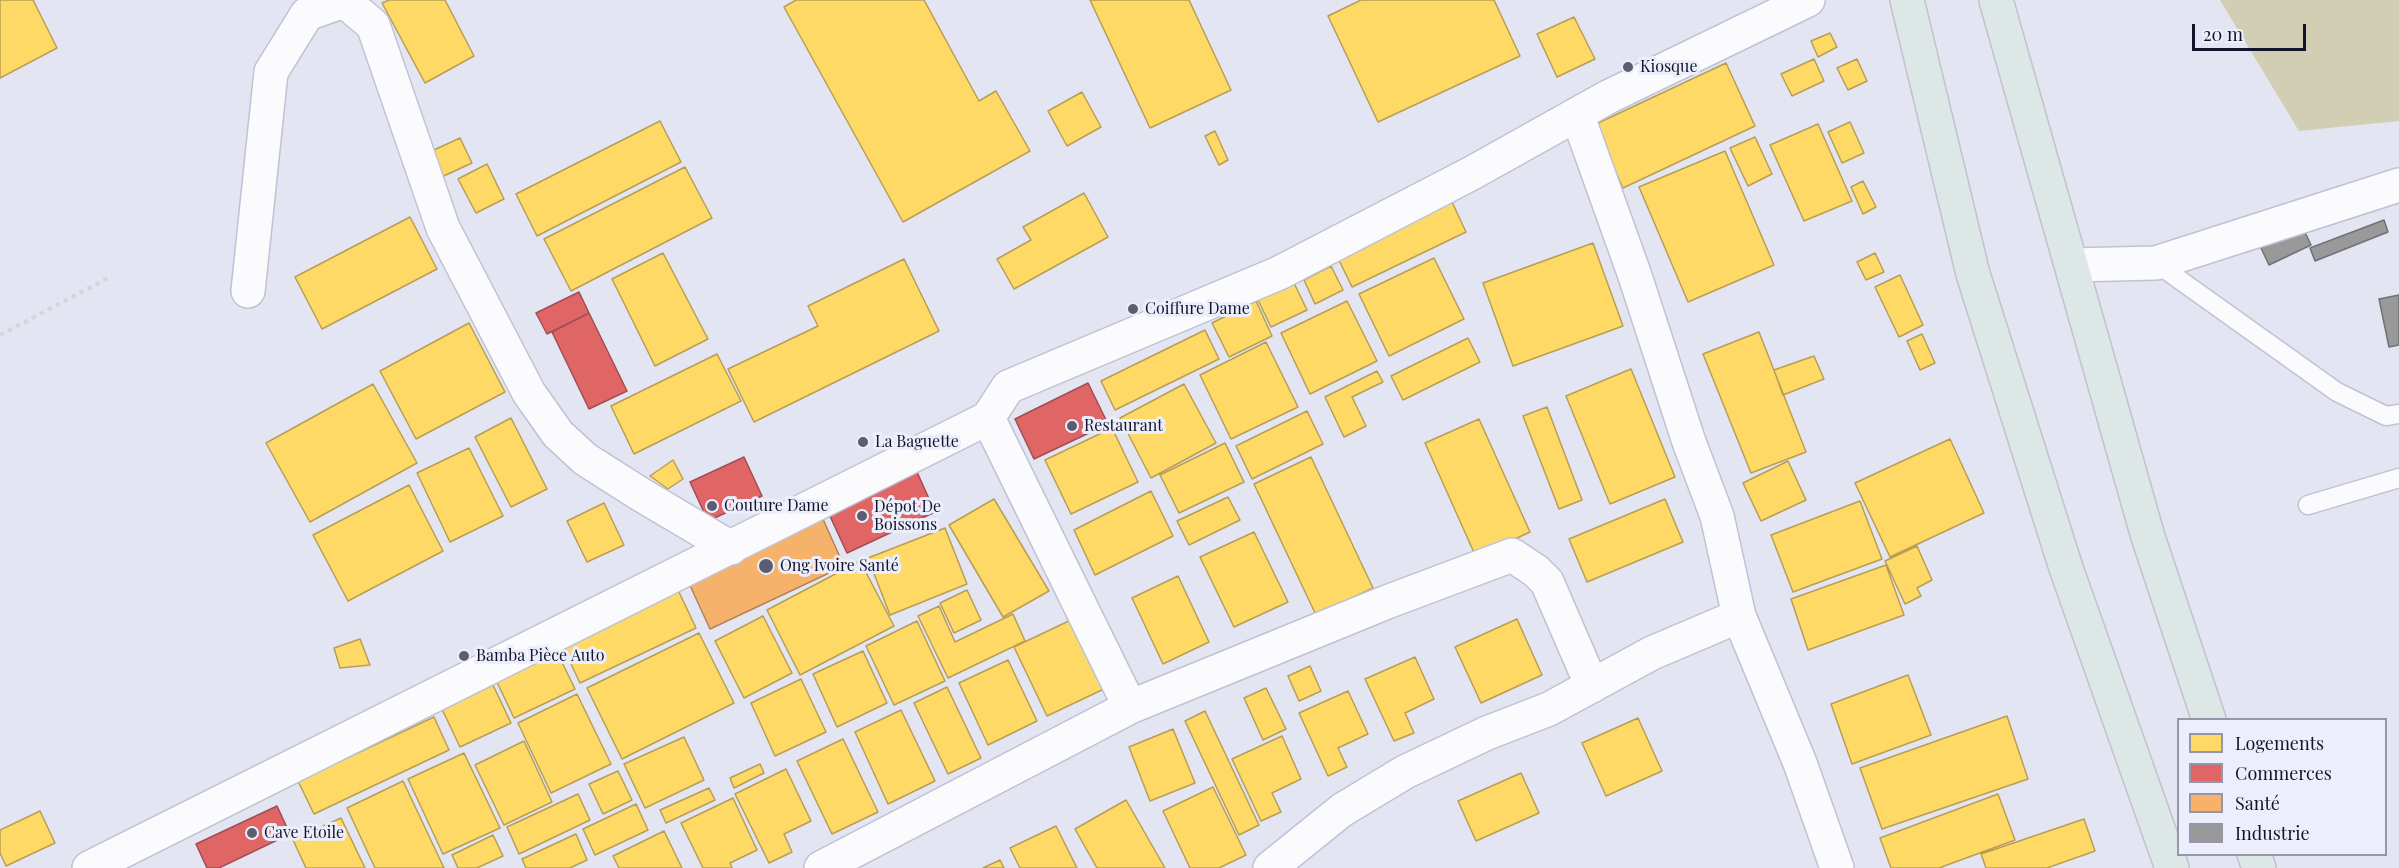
<!DOCTYPE html>
<meta charset="utf-8">
<style>
body{margin:0}
#map{position:relative;width:2399px;height:868px;overflow:hidden;background:#e3e5f3;font-family:"Playfair Display",serif}
canvas{display:block}
.legend{position:absolute;left:2177px;top:718px;width:210px;height:138px;box-sizing:border-box;background:#eceefb;border:2px solid #9597a8;margin:0;padding:8px 10px;list-style:none;font-size:18px;color:#13142b}
.legend li{display:flex;align-items:center;gap:12px;height:30px}
.legend b{width:30px;border:2px solid #9597a8}
.scale{position:absolute;left:2192px;top:24px;width:114px;height:27px;box-sizing:border-box;border:3px solid #13142b;border-top:0;padding-left:8px;font-size:18px;line-height:21px;white-space:nowrap;color:#13142b;-webkit-text-stroke:4px #eceefb;paint-order:stroke}
</style>
<div id="map">
<canvas width="2399" height="868"></canvas>
<ul class="legend">
<li><b style="height:16px;background:#ffd966"></b>Logements</li>
<li><b style="height:16px;background:#e06666"></b>Commerces</li>
<li><b style="height:16px;background:#f6b26b"></b>Santé</li>
<li><b style="height:16px;background:#999"></b>Industrie</li>
</ul>
<div class="scale">20 m</div>
</div>
<script>
const c = document.querySelector('canvas').getContext('2d');
c.lineJoin = 'round';
function paint(path, color) { c.fillStyle = color; c.fill(path, 'evenodd'); }
const toPath = rows => new Path2D(rows.map(r => 'M' + r).join(''));
function strokePath(path, color, width, dash) { c.strokeStyle = color; c.lineWidth = width; c.lineCap = dash ? 'butt' : 'round'; c.setLineDash(dash || []); c.stroke(path); }
function write(font, color, halo, rows, align = 'center') {
  c.font = font + ' "Playfair Display",serif'; c.lineWidth = 6; c.setLineDash([]); c.textBaseline = 'middle'; c.strokeStyle = halo; c.fillStyle = color; for (const [text, x, y, turn = 0] of rows) {
    c.save(); c.translate(x, y); c.rotate((+turn || 0) * Math.PI / 180); c.textAlign = isNaN(turn) ? turn : align; if (halo) c.strokeText(text, 0, 0); c.fillText(text, 0, 0); c.restore();
  }
}
paint(toPath([
 [2220,0,2399,0,2399,121,2299,131]
]), '#d2ceb4');
const homes = toPath([
 [0,0,33,0,57,48,0,78,0,0],
 [389,0,445,0,474,56,425,83,382,3,389,0],
 [796,0,924,0,979,101,996,91,1030,151,903,222,784,7,796,0],
 [1090,0,1189,0,1231,90,1150,128,1090,0],
 [1361,0,1494,0,1520,56,1378,122,1328,16,1361,0],
 [1574,17,1595,59,1557,77,1537,34,1574,17],
 [1830,33,1837,47,1818,57,1811,41,1830,33],
 [1814,59,1824,81,1792,96,1781,74,1814,59],
 [1857,59,1867,81,1848,90,1837,68,1857,59],
 [1726,63,1755,126,1623,188,1594,125,1726,63],
 [1082,92,1101,127,1067,146,1048,111,1082,92],
 [660,121,681,162,537,236,516,194,660,121],
 [1850,122,1864,153,1842,163,1828,132,1850,122],
 [1818,124,1852,201,1804,221,1770,145,1818,124],
 [1215,131,1228,160,1219,165,1205,136,1215,131],
 [1755,137,1772,174,1748,186,1730,148,1755,137],
 [460,138,472,163,435,180,423,155,460,138],
 [1725,151,1774,265,1688,302,1639,187,1725,151],
 [487,164,504,199,476,213,458,179,487,164],
 [685,167,712,218,571,291,544,239,685,167],
 [1863,181,1876,207,1863,214,1851,187,1863,181],
 [1084,193,1108,237,1014,289,997,259,1031,240,1023,227,1084,193],
 [1452,202,1466,232,1352,287,1338,258,1452,202],
 [410,217,437,269,322,329,295,277,410,217],
 [1593,243,1623,326,1513,366,1483,283,1593,243],
 [663,253,708,339,655,366,612,279,663,253],
 [1875,253,1884,272,1866,280,1857,262,1875,253],
 [1434,258,1464,319,1389,356,1359,294,1434,258],
 [904,259,939,331,754,422,728,369,818,326,808,306,904,259],
 [1331,266,1343,290,1315,304,1304,280,1331,266],
 [1900,275,1923,325,1899,337,1875,287,1900,275],
 [1294,283,1307,310,1271,327,1258,300,1294,283],
 [1256,301,1272,336,1229,357,1212,323,1256,301],
 [1347,301,1377,361,1310,394,1281,333,1347,301],
 [469,323,505,392,416,439,380,371,469,323],
 [1205,330,1219,359,1115,410,1101,381,1205,330],
 [1759,332,1806,452,1751,473,1703,354,1759,332],
 [1922,334,1935,363,1920,370,1907,341,1922,334],
 [1468,338,1480,362,1403,400,1391,376,1468,338],
 [1266,342,1298,407,1231,439,1200,375,1266,342],
 [717,354,741,401,634,454,611,406,717,354],
 [1814,356,1824,379,1783,395,1774,370,1814,356],
 [1631,369,1675,477,1610,504,1566,396,1631,369],
 [1377,371,1383,382,1352,397,1366,426,1344,437,1325,397,1377,371],
 [373,384,417,463,310,522,266,443,373,384],
 [1184,384,1216,443,1151,478,1120,418,1184,384],
 [1547,407,1582,500,1559,509,1523,416,1547,407],
 [1307,411,1323,444,1252,479,1236,446,1307,411],
 [511,418,547,489,511,507,475,437,511,418],
 [1479,419,1530,532,1476,557,1425,443,1479,419],
 [1112,428,1138,482,1071,514,1045,460,1112,428],
 [1950,439,1984,513,1890,557,1855,483,1950,439],
 [1225,443,1244,482,1179,513,1160,475,1225,443],
 [469,448,503,516,450,542,417,473,469,448],
 [1311,457,1373,588,1316,615,1254,484,1311,457],
 [673,460,683,479,668,489,650,476,673,460],
 [1788,461,1806,500,1761,521,1743,483,1788,461],
 [409,485,443,551,348,601,313,535,409,485],
 [1151,491,1173,536,1095,575,1074,530,1151,491],
 [1228,497,1240,520,1189,545,1177,521,1228,497],
 [994,499,1049,591,1003,617,949,525,994,499],
 [1665,499,1683,542,1587,582,1569,539,1665,499],
 [1860,501,1882,559,1793,592,1771,535,1860,501],
 [604,503,624,545,587,562,567,521,604,503],
 [945,528,967,584,890,615,868,558,945,528],
 [1254,532,1288,602,1234,627,1200,557,1254,532],
 [1917,546,1932,580,1917,588,1921,596,1905,604,1885,561,1917,546],
 [860,561,894,626,800,675,767,610,860,561],
 [1886,565,1904,615,1808,650,1791,599,1886,565],
 [1178,576,1209,642,1163,664,1132,598,1178,576],
 [678,590,696,628,580,683,562,645,678,590],
 [967,590,981,620,954,633,940,603,967,590],
 [939,606,955,642,1013,614,1025,641,948,678,918,616,939,606],
 [763,616,792,673,744,698,715,641,763,616],
 [1073,619,1106,688,1047,716,1014,647,1073,619],
 [1517,619,1542,675,1481,703,1455,647,1517,619],
 [917,621,945,681,894,705,866,646,917,621],
 [699,633,734,703,622,759,587,688,699,633],
 [360,639,370,665,340,668,334,648,360,639],
 [556,650,575,689,514,718,495,678,556,650],
 [863,651,887,703,837,727,813,674,863,651],
 [1415,657,1434,699,1405,713,1414,733,1394,741,1365,679,1415,657],
 [1008,660,1037,721,988,745,959,683,1008,660],
 [1310,666,1321,691,1299,701,1288,676,1310,666],
 [1908,675,1931,735,1852,764,1831,704,1908,675],
 [801,679,826,732,775,756,751,703,801,679],
 [493,685,511,723,460,747,442,709,493,685],
 [947,687,981,758,948,774,914,703,947,687],
 [1266,688,1286,729,1263,740,1244,698,1266,688],
 [1348,691,1368,734,1338,748,1347,767,1328,776,1299,713,1348,691],
 [577,694,611,764,551,793,518,723,577,694],
 [901,710,935,781,888,804,855,732,901,710],
 [1205,711,1259,825,1239,835,1185,721,1205,711],
 [2007,716,2028,779,1882,829,1860,768,2007,716],
 [434,717,449,750,314,814,298,781,434,717],
 [1638,718,1662,771,1606,796,1582,743,1638,718],
 [1173,729,1195,783,1150,801,1129,747,1173,729],
 [1282,736,1301,779,1272,793,1281,812,1261,821,1232,759,1282,736],
 [684,737,704,780,645,808,624,764,684,737],
 [843,739,878,812,832,834,797,761,843,739],
 [524,741,552,802,504,825,475,765,524,741],
 [464,753,500,828,443,854,408,779,464,753],
 [760,764,764,773,734,788,730,778,760,764],
 [786,769,811,821,784,834,792,852,769,863,735,794,786,769],
 [618,771,632,800,603,814,589,784,618,771],
 [1521,773,1539,813,1476,841,1458,801,1521,773],
 [403,781,444,868,375,868,347,808,403,781],
 [1213,787,1246,855,1219,868,1190,868,1163,811,1213,787],
 [709,788,715,800,666,823,660,810,709,788],
 [578,794,590,820,519,854,507,827,578,794],
 [1998,794,2015,840,1939,868,1891,868,1880,838,1998,794],
 [733,798,757,850,730,863,732,868,703,868,681,823,733,798],
 [1126,800,1165,868,1097,868,1075,829,1126,800],
 [636,804,648,830,595,855,583,829,636,804],
 [40,811,55,843,6,866,0,853,0,830,40,811],
 [341,818,365,868,306,868,293,840,341,818],
 [2084,819,2095,851,2047,868,1986,868,1981,854,2084,819],
 [1056,826,1077,868,1020,868,1010,848,1056,826],
 [664,831,682,868,619,868,613,856,664,831],
 [576,834,587,860,570,868,526,868,522,859,576,834],
 [493,835,503,856,477,868,458,868,452,855,493,835],
 [1000,860,1004,868,983,868,1000,860]
]);
paint(homes, '#ffd966');
strokePath(homes, '#b89e54', 1.5);
const shops = toPath([
 [579,292,589,313,547,334,536,313,579,292],
 [589,313,627,391,589,409,552,332,589,313],
 [1088,383,1108,424,1034,459,1015,419,1088,383],
 [744,457,762,496,708,521,690,482,744,457],
 [917,472,935,512,847,553,829,514,917,472],
 [277,806,290,834,219,868,207,868,196,844,277,806]
]);
paint(shops, '#e06666');
strokePath(shops, '#a24d54', 1.5);
const health = toPath([
 [822,517,844,566,710,629,688,581,822,517]
]);
paint(health, '#f6b26b');
strokePath(health, '#b28358', 1.5);
const industry = toPath([
 [2384,220,2388,232,2315,261,2310,248,2384,220],
 [2303,228,2311,245,2269,265,2261,248,2303,228],
 [2399,295,2399,345,2389,347,2379,299,2399,295]
]);
paint(industry, '#999');
strokePath(industry, '#717178', 1.5);
const lane = toPath([
 [2156,263,2337,392,2386,416,2399,414],
 [2308,505,2399,478]
]);
const street = toPath([
 [1577,114,1635,276,1689,442,1717,516,1739,616,1800,763,1837,868],
 [2072,265,2156,263,2399,185],
 [248,291,271,72,307,14,344,1,373,25,443,228,529,393,558,434,585,459,640,494,731,548],
 [988,418,1130,707],
 [89,868,988,418,1008,387,1279,273,1472,173,1608,97,1808,0],
 [821,868,1130,707,1387,602,1512,555,1536,571,1547,582,1592,686],
 [1270,868,1342,810,1405,772,1487,733,1549,709,1652,653,1739,616]
]);
const primary = toPath([
 [1907,0,1973,274,2066,568,2172,868],
 [1996,0,2148,537,2209,720],
 [2254,854,2259,868]
]);
strokePath(lane, '#bfc2d4', 21);
strokePath(street, '#bfc2d4', 36);
strokePath(primary, '#c1c2cc', 36);
strokePath(toPath([
 [0,335,112,276]
]), '#d5d5da', 4, [4.5, 4.5]);
strokePath(lane, '#fbfbfd', 18);
strokePath(street, '#fbfbfd', 33);
strokePath(primary, '#dde7e5', 33);
for (const [x, y, r, color] of [
 [1628,67,6,"#5c5d71"],
 [1133,309,6,"#5c5d71"],
 [1072,426,6,"#5c5d71"],
 [863,442,6,"#5c5d71"],
 [712,506,6,"#5c5d71"],
 [862,516,6,"#5c5d71"],
 [766,566,8,"#5c5d71"],
 [464,656,6,"#5c5d71"],
 [252,833,6,"#5c5d71"]
]) { const dot = new Path2D(); dot.arc(x, y, r, 0, 2 * Math.PI); c.fillStyle = color; c.fill(dot); strokePath(dot, '#eceefb', 2); }
write('16px', '#13142b', '#eceefb', [
 ["Kiosque",1640,67],
 ["Coiffure Dame",1145,309],
 ["Restaurant",1084,426],
 ["La Baguette",875,442],
 ["Couture Dame",724,506],
 ["Dépot De",874,507],
 ["Boissons",874,525],
 ["Ong Ivoire Santé",780,566],
 ["Bamba Pièce Auto",476,656],
 ["Cave Etoile",264,833]
], 'left');
</script>
